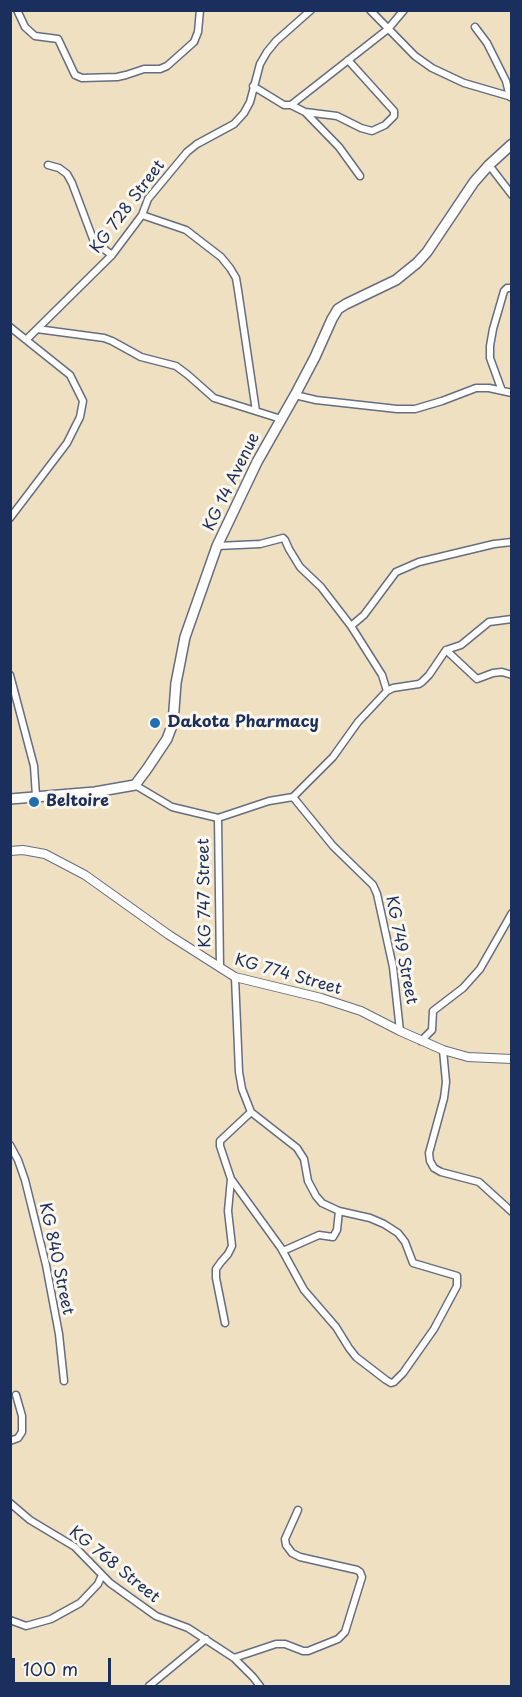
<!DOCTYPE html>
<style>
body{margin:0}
#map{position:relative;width:522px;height:1697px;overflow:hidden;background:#efe0c1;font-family:"Playpen Sans",sans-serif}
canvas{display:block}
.frame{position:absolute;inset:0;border:12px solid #1b2f5e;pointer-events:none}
.scale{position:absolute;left:12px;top:1658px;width:99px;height:27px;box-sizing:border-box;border:3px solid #1b2f5e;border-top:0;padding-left:8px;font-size:18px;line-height:21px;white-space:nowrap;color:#1b2f5e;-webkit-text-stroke:4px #fbf7ec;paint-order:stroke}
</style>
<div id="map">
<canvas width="522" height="1697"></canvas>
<div class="frame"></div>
<div class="scale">100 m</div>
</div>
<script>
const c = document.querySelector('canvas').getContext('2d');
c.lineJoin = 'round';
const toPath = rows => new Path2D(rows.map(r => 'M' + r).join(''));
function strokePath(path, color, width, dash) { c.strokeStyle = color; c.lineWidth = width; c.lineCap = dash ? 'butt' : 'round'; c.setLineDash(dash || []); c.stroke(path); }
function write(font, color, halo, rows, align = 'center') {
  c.font = font + ' "Playpen Sans",sans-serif'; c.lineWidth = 6; c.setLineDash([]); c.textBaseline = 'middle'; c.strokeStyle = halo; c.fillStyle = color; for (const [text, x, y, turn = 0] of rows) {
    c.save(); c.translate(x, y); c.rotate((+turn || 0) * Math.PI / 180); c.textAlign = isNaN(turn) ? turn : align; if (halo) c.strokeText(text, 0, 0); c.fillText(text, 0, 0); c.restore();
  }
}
const minor = toPath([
 [17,10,25,27,35,36,58,39,75,75,82,78,117,77,126,75,144,69,160,69,167,66,194,42,198,32,200,10],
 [370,10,415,56,432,68,464,83,512,97],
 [475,27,487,43,506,81,510,97],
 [253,86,284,105,291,105,388,29,404,10],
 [291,105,305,112,337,116,361,128,372,131,385,125,394,116,394,111,348,60],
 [305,112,339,147,360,176],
 [48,165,59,168,67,174,72,183,93,239,97,244,112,255],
 [489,165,512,195],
 [142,215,186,230,221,257,230,268,236,278,238,290,256,411],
 [10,327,70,375,83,401,80,417,67,443,10,518],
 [37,329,104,338,112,341,141,357,176,366,188,375,214,398,281,419],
 [27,339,112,255,142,215,148,199,187,152,197,144,234,124,244,113,250,102,260,64,267,52,276,41,311,10],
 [502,391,490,358,490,346,493,329,504,291,507,288,512,288],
 [295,395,316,400,397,409,415,409,442,401,476,388,489,388,512,393],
 [351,626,364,615,396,572,419,562,494,544,512,542],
 [446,650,461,645,489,622,512,619],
 [10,675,34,766,36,796],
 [387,691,393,688,419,684,422,682,429,675,446,650,477,679,493,673,502,672,512,675],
 [135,785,172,807,218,818,269,801,293,797,333,757,358,722,387,691,382,675,351,626,321,587,300,567,289,549,285,540,283,538,260,544,217,546],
 [293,797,333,846,373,885,377,894,393,967,400,1031],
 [218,818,220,968],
 [421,1041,432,1030,433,1011,463,988,480,969,512,913],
 [443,1050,446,1082,444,1098,429,1153,430,1161,434,1168,441,1172,479,1182,512,1212],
 [10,1145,18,1160,25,1180,46,1265,59,1334,64,1381],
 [231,1179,281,1248,304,1290,336,1327,349,1348,356,1357,386,1380,391,1383,394,1382,403,1373,434,1329,457,1286,457,1276,413,1263,405,1242,398,1233,384,1224,370,1218,339,1211,322,1203,316,1196,308,1181,304,1159,297,1148,251,1112,242,1089,239,1072,235,977],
 [283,1251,319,1235,333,1237,337,1230,339,1211],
 [225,1323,216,1278,216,1269,221,1262,228,1254,232,1246,228,1211,231,1179,220,1146,220,1141,251,1112],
 [10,1441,18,1438,22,1432,22,1416,16,1395],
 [10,1503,30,1520,75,1547,110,1583,156,1616,188,1628,234,1658,253,1677,260,1686],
 [10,1620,26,1626,51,1619,80,1603,98,1584,102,1575],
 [234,1658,276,1644,285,1644,303,1651,308,1651,338,1639,345,1632,362,1577,360,1572,357,1570,300,1557,292,1553,286,1545,285,1539,298,1510],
 [149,1686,206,1639]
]);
const tertiary = toPath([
 [10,851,23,850,45,854,85,875,169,935,235,977,321,998,361,1011,400,1031,443,1050,468,1057,512,1059]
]);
const secondary = toPath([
 [10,799,95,792,135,785,147,769,167,739,173,723,176,683,185,637,217,546,257,462,295,395,315,357,332,319,338,309,346,304,396,280,417,263,427,252,474,182,489,165,512,144]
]);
strokePath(minor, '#656d81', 9);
strokePath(tertiary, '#656d81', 10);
strokePath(secondary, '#656d81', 12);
strokePath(minor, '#fff', 6);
strokePath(tertiary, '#fff', 8);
strokePath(secondary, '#fff', 9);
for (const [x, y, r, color] of [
 [155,723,6,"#1f6fb2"],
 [34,802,6,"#1f6fb2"]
]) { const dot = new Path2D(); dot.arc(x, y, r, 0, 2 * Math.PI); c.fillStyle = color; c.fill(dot); strokePath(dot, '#fbf7ec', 2); }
write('16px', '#1b2f5e', '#fbf7ec', [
 ["KG 728 Street",128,207,-53],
 ["KG 14 Avenue",232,482,-64],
 ["KG 747 Street",205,893,-91],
 ["KG 749 Street",401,950,79],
 ["KG 774 Street",288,975,16],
 ["KG 840 Street",56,1259,78],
 ["KG 768 Street",114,1565,39]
]);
write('bold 16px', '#1b2f5e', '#fbf7ec', [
 ["Dakota Pharmacy",167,723],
 ["Beltoire",46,802]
], 'left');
</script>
